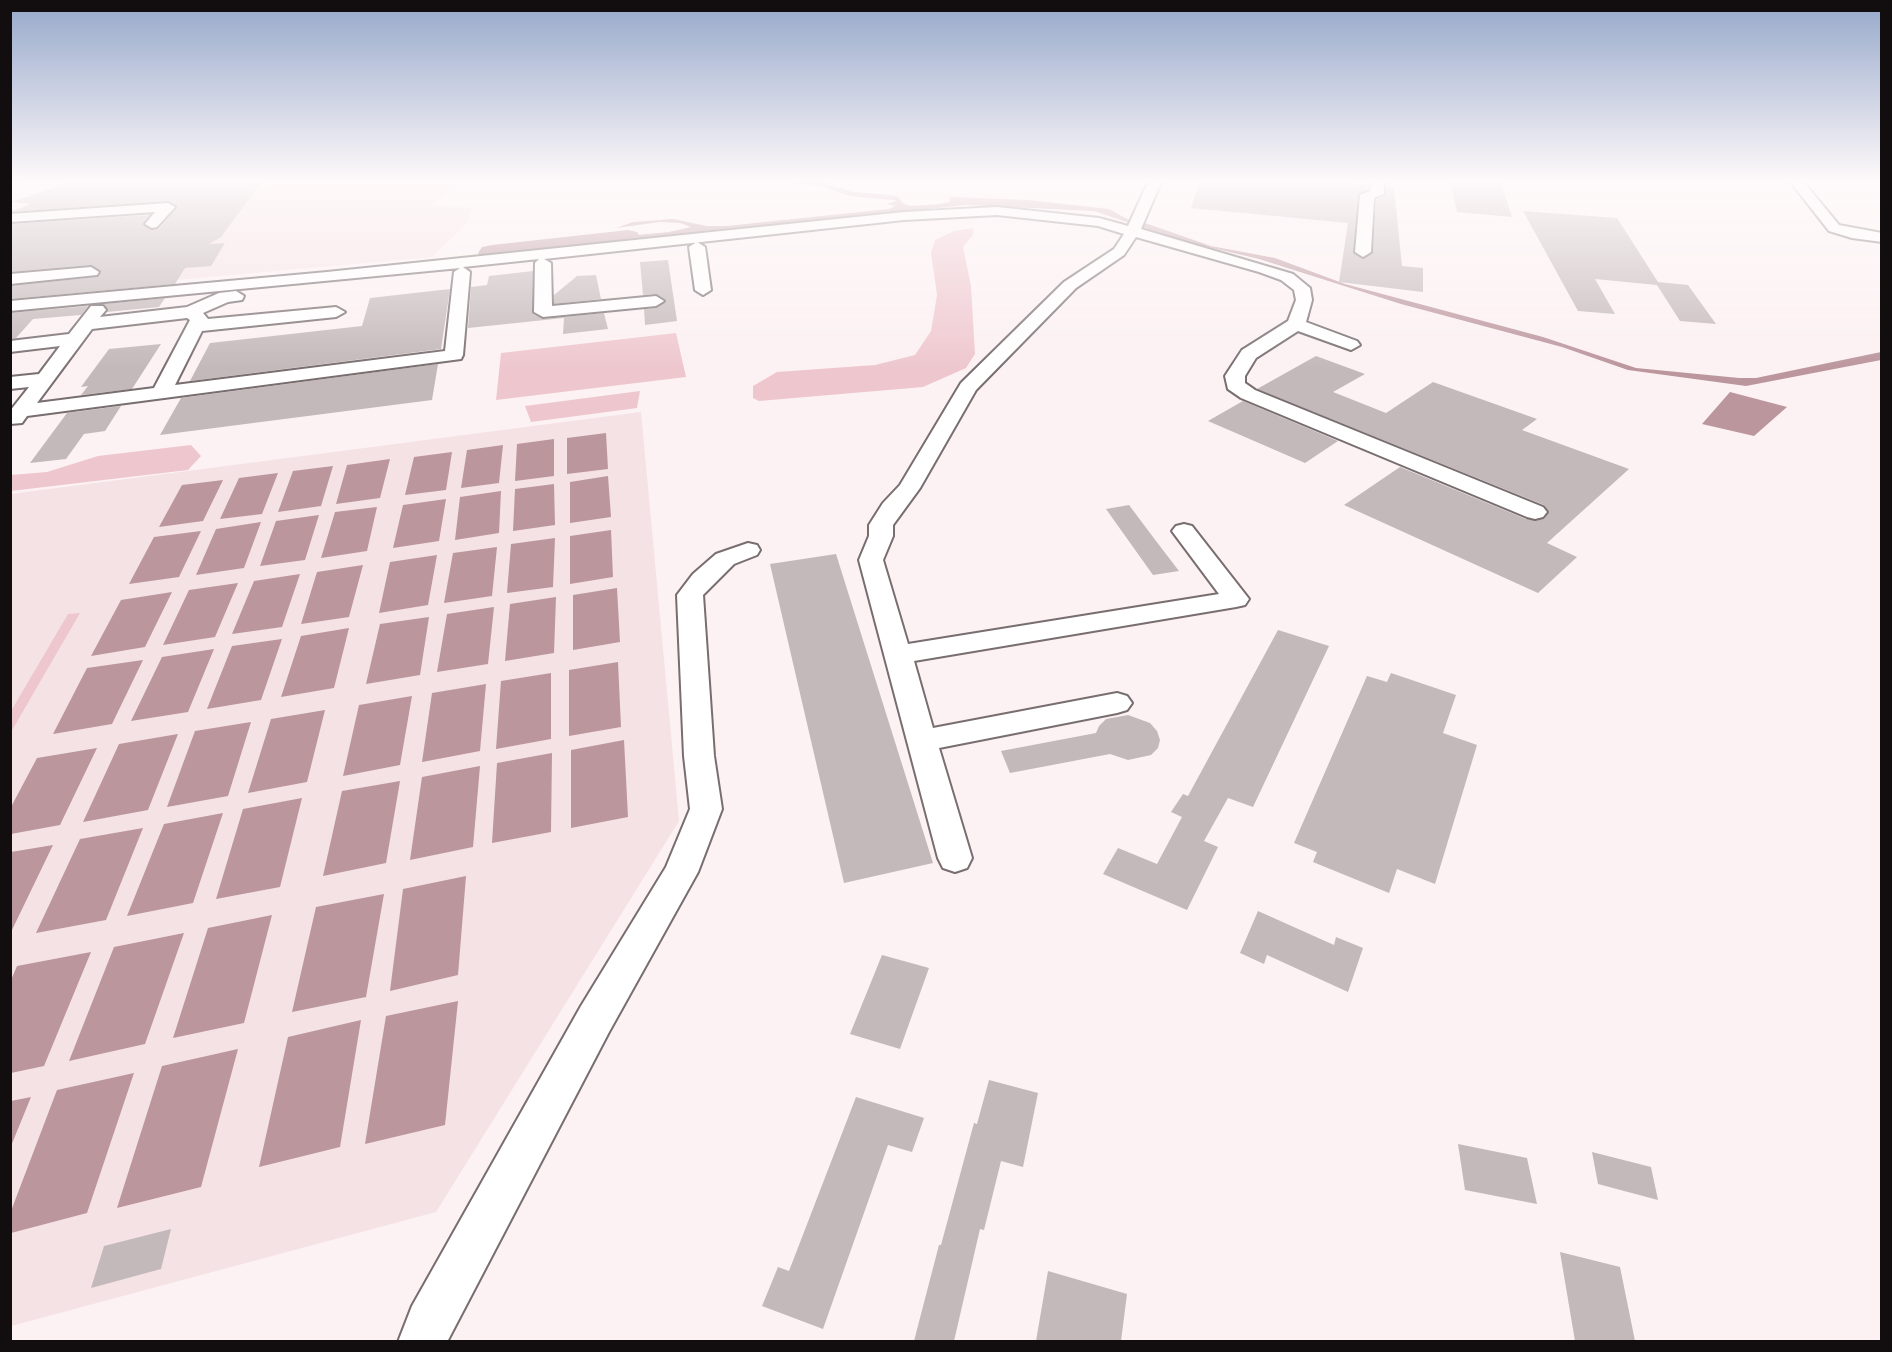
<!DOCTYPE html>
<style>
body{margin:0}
#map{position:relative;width:1892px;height:1352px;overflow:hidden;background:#fcf1f3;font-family:"Varela Round",sans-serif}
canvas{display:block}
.frame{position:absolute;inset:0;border:12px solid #120e0f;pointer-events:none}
</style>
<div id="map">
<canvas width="1892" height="1352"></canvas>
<div class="frame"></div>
</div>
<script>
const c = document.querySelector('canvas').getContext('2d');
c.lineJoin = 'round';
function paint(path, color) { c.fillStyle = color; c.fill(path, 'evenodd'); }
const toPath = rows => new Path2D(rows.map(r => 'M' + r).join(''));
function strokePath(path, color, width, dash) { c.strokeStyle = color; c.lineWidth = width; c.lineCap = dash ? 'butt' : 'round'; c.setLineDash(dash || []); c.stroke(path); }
paint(toPath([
 [275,180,470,180,430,205,472,208,468,222,432,257,11,295,11,210,255,191],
 [641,412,679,821,436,1212,11,1326,11,494]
]), '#f5e2e5');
paint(toPath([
 [973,228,973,235,963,247,971,286,975,354,966,368,923,387,759,401,753,398,753,386,777,372,875,365,915,355,931,331,937,295,931,253,935,240,954,231],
 [676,333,686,377,496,400,501,353],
 [640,391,637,408,531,422,525,406],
 [191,445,201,456,188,470,11,491,11,475,47,472,98,456],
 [80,613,11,732,11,711,68,614]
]), '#eec7ce');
paint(toPath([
 [950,197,1028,200,1109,209,1127,219,1148,224,1211,246,1275,258,1345,284,1543,337,1636,368,1739,378,1756,378,1881,352,1881,360,1746,386,1628,370,1562,347,1401,304,1259,259,1187,242,1094,211,966,205,554,248,564,242,669,232,691,227,680,223,660,222,616,228,633,222,673,219,707,226,726,226,889,209,895,206,887,204,896,201,911,206,940,204,950,202],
 [1730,392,1787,407,1754,436,1702,424],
 [606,433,608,469,567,474,567,438],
 [554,439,554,476,515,481,517,444],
 [503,445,499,483,461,488,467,450],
 [452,452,446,490,405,495,414,457],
 [390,459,380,498,336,504,347,465],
 [333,466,321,506,278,512,293,471],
 [278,473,262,514,220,519,239,478],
 [608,476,611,517,570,523,570,482],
 [223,480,203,521,159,527,182,485],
 [554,484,555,525,513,531,515,489],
 [501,491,499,533,455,540,460,497],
 [446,499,439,541,393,548,403,505],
 [377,507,367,551,321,558,335,512],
 [319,515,305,560,260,566,276,521],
 [261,522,244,568,196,575,216,529],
 [611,530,613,577,570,584,570,536],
 [201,531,179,577,129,584,154,537],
 [555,538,553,587,507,593,511,544],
 [497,547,492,596,444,603,453,553],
 [437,555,428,605,379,613,390,562],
 [363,565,349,617,301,624,317,572],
 [300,574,282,627,232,634,254,581],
 [238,583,215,637,163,645,189,590],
 [617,588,620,642,573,650,573,595],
 [172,592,145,647,91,656,121,600],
 [556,597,554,653,505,661,510,604],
 [494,607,488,664,437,672,447,614],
 [429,617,420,675,366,684,380,624],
 [349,628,334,688,281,697,301,636],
 [282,639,261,700,207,709,232,646],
 [214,649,188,712,131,721,162,657],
 [143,660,112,724,53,734,87,668],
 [618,662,621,727,569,736,569,670],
 [551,673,551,739,496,749,501,681],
 [486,684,480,751,422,762,432,693],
 [412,696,400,765,343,776,359,705],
 [325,710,307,782,248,793,271,719],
 [251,722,228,796,167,807,195,731],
 [178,734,148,810,83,822,119,744],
 [624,740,628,817,571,828,571,750],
 [97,748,60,825,11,834,11,807,37,758],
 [552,753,551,832,492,843,497,763],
 [480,766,473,847,410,860,422,777],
 [400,781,386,863,323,876,342,791],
 [302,798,280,887,216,899,243,809],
 [223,813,193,903,127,916,164,824],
 [143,828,106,920,36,933,80,839],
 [53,845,11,932,11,852],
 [466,876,458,975,390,991,403,889],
 [384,894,366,997,292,1012,316,907],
 [272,915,244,1023,173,1038,208,928],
 [184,933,145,1044,69,1061,114,947],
 [91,952,44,1066,11,1073,11,980,17,966],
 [458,1001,445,1125,365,1144,386,1016],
 [361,1020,340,1147,259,1167,288,1037],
 [238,1049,201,1187,117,1208,162,1066],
 [134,1073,87,1213,11,1233,11,1211,57,1090],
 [31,1097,11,1146,11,1101]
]), '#bb969d');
strokePath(toPath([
 [785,180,821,184,852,194,896,198,906,210]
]), '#bb969d', 4.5);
paint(toPath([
 [628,230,637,232,641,238,637,244,492,261,482,259,478,253,482,247,492,245,628,230]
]), '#bb969d');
paint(toPath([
 [76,180,263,180,221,237,209,244,225,243,211,266,185,268,175,284,10,299,10,286,97,277,101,272,91,265,10,272,10,224,150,215,143,224,152,230,159,229,177,207,168,201,10,212,30,204,11,202],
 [1200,180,1311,180,1369,185,1368,189,1358,195,1353,252,1362,259,1373,252,1376,200,1386,195,1386,186,1394,187,1402,266,1423,268,1423,292,1339,282,1348,223,1191,208],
 [1450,180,1500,180,1512,217,1457,212],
 [1523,211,1617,218,1658,282,1688,285,1716,324,1680,321,1657,285,1595,279,1615,314,1578,311],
 [668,260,677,321,645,325,644,309,657,308,666,300,656,294,643,295,640,262],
 [533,271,533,314,543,319,604,313,608,329,563,334,564,318,468,328,471,287,487,285,489,276],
 [596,275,601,299,554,304,554,295,577,276],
 [450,289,441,349,190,381,210,343,362,326,370,298],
 [165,298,159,307,107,312,104,304],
 [88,306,81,315,33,319,16,338,10,339,10,313],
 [161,344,132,389,81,395,88,386,81,387,109,349],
 [1316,356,1365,374,1333,392,1386,413,1433,382,1537,419,1522,430,1629,469,1547,543,1577,557,1538,593,1344,505,1400,467,1526,519,1544,519,1549,512,1544,505,1257,389],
 [438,364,432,400,160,435,181,398],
 [1243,401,1338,441,1305,463,1208,421],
 [121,406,105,431,84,434,66,459,30,463,67,413],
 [1129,505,1156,541,1179,571,1153,575,1106,509],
 [836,554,933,863,844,883,770,564],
 [1278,630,1329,646,1253,807,1228,798,1204,841,1218,847,1187,910,1103,874,1118,848,1157,864,1182,817,1171,812,1183,794,1188,796],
 [1391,673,1456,695,1443,733,1477,745,1435,884,1397,869,1389,893,1313,862,1317,852,1294,843,1367,676,1387,682],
 [1128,715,1150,723,1157,731,1160,740,1158,748,1151,755,1128,760,1110,754,1010,773,1001,751,1096,733,1099,726,1106,719],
 [1258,911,1334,945,1336,937,1363,948,1348,992,1267,955,1264,964,1240,953],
 [882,955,929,968,900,1049,850,1034],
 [989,1080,1038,1093,1023,1167,1001,1161,984,1230,980,1229,954,1341,914,1341,939,1245,941,1245,974,1123,977,1124],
 [856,1097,924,1118,912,1152,888,1145,823,1329,762,1306,778,1267,789,1271],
 [1458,1144,1527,1158,1537,1204,1465,1190],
 [1592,1152,1651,1167,1658,1200,1598,1184],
 [171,1229,161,1269,91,1288,104,1246],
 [1560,1252,1620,1267,1635,1341,1575,1341],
 [1048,1271,1127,1294,1121,1341,1036,1341]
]), '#c3b8ba');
const minor = toPath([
 [10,180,20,180,10,185,10,180],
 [1149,180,1162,180,1141,229,1293,274,1310,288,1312,300,1306,322,1357,341,1360,345,1351,350,1298,331,1256,358,1245,376,1245,383,1255,390,1543,507,1547,512,1543,517,1535,519,1527,517,1241,398,1228,389,1225,376,1242,350,1288,321,1296,300,1294,290,1281,280,1259,272,1136,237,1124,255,1076,288,976,390,920,488,893,525,893,536,883,560,908,644,1219,594,1172,531,1176,526,1184,524,1192,526,1249,599,1245,605,1236,607,914,661,933,728,1117,693,1127,696,1132,703,1127,710,1117,713,939,748,972,858,967,868,955,872,943,868,938,858,859,560,869,536,869,525,883,503,900,485,961,383,1064,282,1114,249,1124,234,1098,226,997,215,904,220,544,259,551,263,552,306,656,296,664,301,656,306,543,317,534,312,535,263,539,259,463,267,470,272,463,355,461,359,27,416,22,423,10,424,10,411,29,387,10,389,10,377,39,374,60,346,10,352,10,341,69,334,91,306,103,306,106,310,100,317,187,307,219,293,236,291,244,296,242,300,228,302,203,313,208,319,336,307,345,312,336,317,202,331,175,385,445,351,454,272,460,268,10,311,10,301,327,272,904,212,997,207,1099,218,1128,226,1149,180],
 [187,318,190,320,154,388,37,403,92,329,187,318],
 [1372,180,1384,180,1384,194,1374,198,1371,252,1363,257,1355,252,1360,195,1370,191,1372,180],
 [1789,180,1802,180,1839,225,1882,233,1882,242,1852,238,1829,231,1789,180],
 [168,203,175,207,157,227,152,228,145,224,155,212,10,222,10,214,168,203],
 [697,242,705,247,711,290,703,295,695,290,689,247,697,242],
 [91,267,99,272,97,275,10,284,10,274,91,267],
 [748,543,757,545,760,550,757,555,734,564,703,595,714,756,722,809,698,872,609,1032,447,1342,398,1342,412,1306,581,1006,666,867,690,809,684,756,677,595,693,574,716,554,748,543]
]);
strokePath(minor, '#786e70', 4);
paint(minor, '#fff');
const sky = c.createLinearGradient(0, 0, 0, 369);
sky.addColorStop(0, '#96a8ca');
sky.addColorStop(0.49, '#fef9fa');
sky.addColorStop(1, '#fef9fa00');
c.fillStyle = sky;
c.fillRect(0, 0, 1892, 369);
</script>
